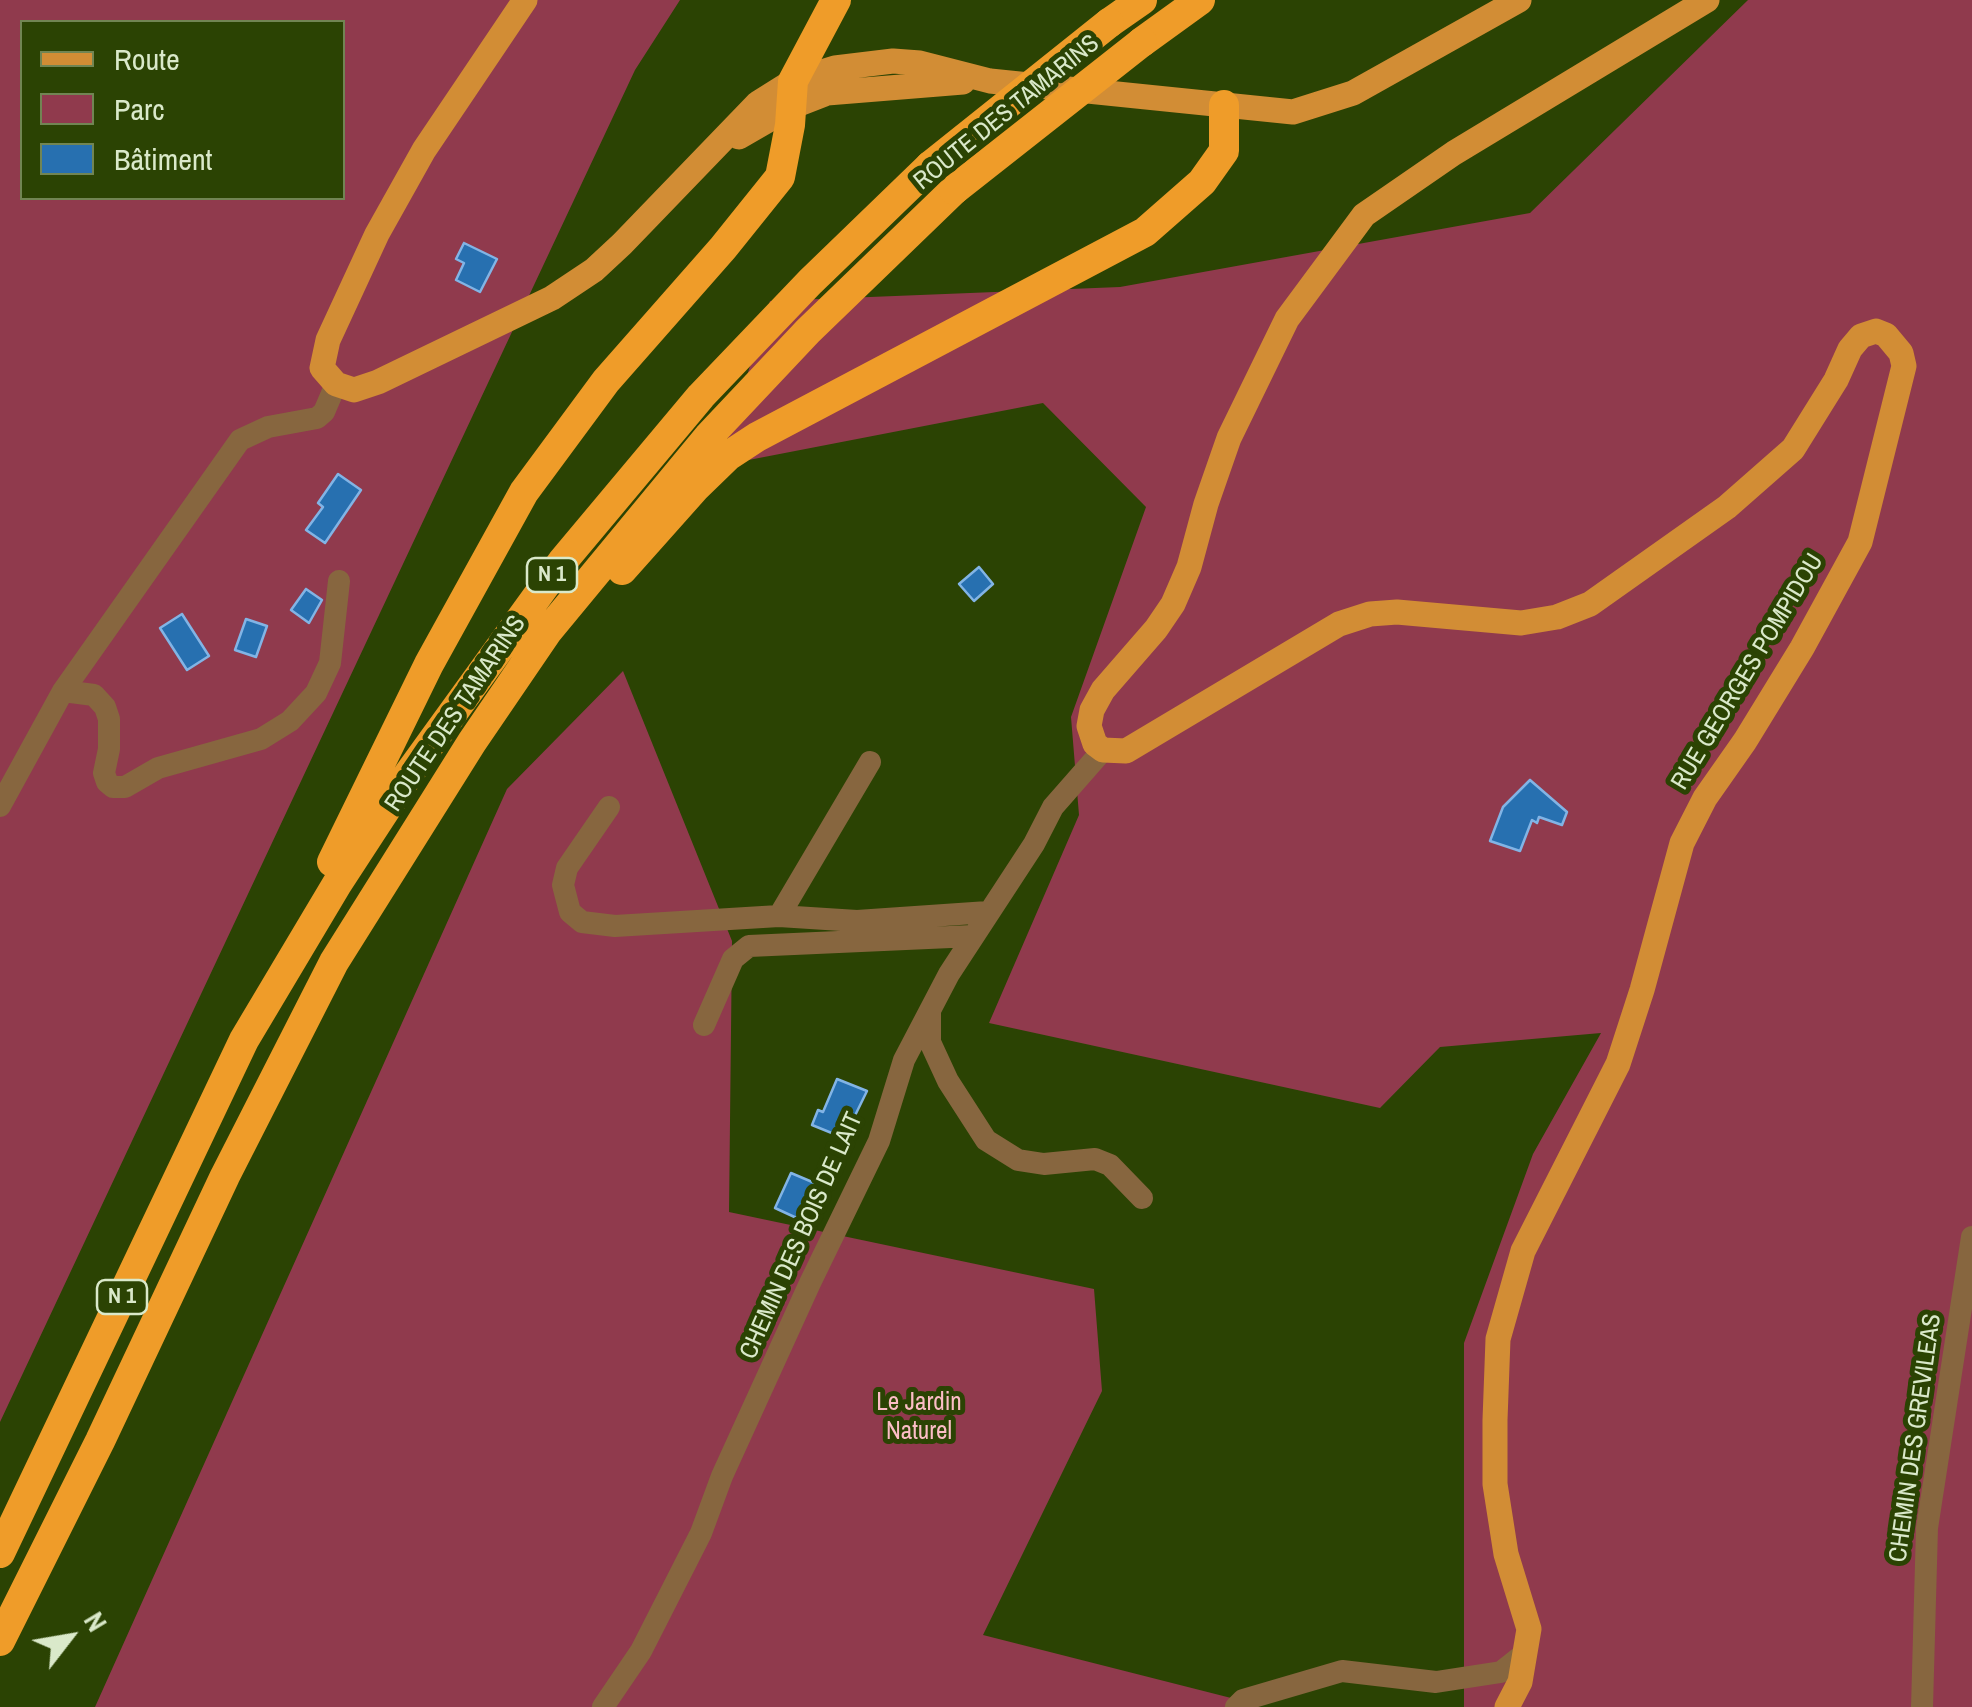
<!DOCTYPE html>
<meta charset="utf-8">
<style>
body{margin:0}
#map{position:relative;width:1972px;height:1707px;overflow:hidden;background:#2b4303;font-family:"Archivo Narrow",sans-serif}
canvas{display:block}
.legend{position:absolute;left:20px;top:20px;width:325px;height:180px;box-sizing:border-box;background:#2b4303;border:2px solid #718553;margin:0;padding:12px 18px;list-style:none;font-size:30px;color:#dae9ca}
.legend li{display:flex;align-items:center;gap:20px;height:50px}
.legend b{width:50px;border:2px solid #718553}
.north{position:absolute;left:20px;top:1587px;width:100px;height:100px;-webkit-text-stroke:8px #2b4303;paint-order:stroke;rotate:59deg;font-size:28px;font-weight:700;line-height:40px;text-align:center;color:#dae9ca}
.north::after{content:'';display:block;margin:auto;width:35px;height:45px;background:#dae9ca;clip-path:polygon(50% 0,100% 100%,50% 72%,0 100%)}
</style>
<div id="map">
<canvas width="1972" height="1707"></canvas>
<ul class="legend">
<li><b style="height:12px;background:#d28d35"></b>Route</li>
<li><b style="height:28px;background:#903a4d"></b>Parc</li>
<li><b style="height:28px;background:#2770b0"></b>Bâtiment</li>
</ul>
<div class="north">N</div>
</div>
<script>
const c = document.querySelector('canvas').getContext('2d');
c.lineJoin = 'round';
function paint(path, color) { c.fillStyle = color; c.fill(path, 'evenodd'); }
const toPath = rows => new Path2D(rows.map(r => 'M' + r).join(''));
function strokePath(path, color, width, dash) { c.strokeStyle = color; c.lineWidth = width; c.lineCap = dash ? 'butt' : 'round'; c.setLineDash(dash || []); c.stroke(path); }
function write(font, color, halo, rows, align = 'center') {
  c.font = font + ' "Archivo Narrow",sans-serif'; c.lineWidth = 10; c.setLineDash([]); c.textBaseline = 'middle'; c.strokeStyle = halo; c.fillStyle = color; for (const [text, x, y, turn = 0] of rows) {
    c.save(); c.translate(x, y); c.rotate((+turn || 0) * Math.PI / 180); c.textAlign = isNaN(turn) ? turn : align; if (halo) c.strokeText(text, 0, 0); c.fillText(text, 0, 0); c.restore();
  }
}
paint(toPath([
 [0,0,680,0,635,70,0,1422],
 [22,22,342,22,342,198,22,198],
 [1748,0,1972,0,1972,1707,1464,1707,1464,1343,1533,1154,1601,1033,1440,1047,1380,1108,989,1023,1079,815,1071,717,1146,507,1043,403,728,464,714,483,770,301,1120,287,1530,213],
 [623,671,732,941,729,1212,1094,1289,1102,1391,983,1635,1239,1700,1240,1707,95,1707,507,789]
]), '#903a4d');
const building = toPath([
 [464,243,497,259,480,292,456,280,464,263,456,259,464,243],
 [338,474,361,490,325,543,306,530,323,507,318,503,338,474],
 [979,567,993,584,974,601,959,584,979,567],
 [306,589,322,600,309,623,291,610,306,589],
 [182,614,209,656,187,670,160,628,182,614],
 [246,619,267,626,256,657,235,650,246,619],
 [1530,780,1567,812,1562,825,1539,817,1537,823,1532,820,1520,851,1490,841,1503,807,1530,780],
 [837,1079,867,1091,844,1138,812,1125,818,1110,823,1112,837,1079],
 [791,1173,817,1184,801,1220,775,1208,791,1173]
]);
paint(building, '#2770b0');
strokePath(building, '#82b4e5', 2.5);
strokePath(toPath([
 [63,691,94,695,105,707,109,719,109,749,104,773,107,782,113,787,125,787,158,768,261,739,290,721,316,693,330,663,339,581],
 [0,806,63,691,240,440,268,427,317,418,324,412,336,384],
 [609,807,567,868,563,885,570,912,582,922,615,926,779,916,857,921,988,912],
 [779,916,870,762],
 [930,1013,930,1042,948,1081,986,1140,1018,1160,1044,1164,1095,1159,1110,1165,1142,1198],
 [704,1025,733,959,749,946,973,936],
 [603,1707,641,1651,701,1533,722,1476,810,1283,879,1141,904,1060,949,974,1034,844,1053,807,1103,750],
 [1236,1707,1243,1700,1342,1671,1436,1682,1501,1672,1525,1653],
 [1922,1707,1927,1528,1972,1237]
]), '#87663f', 22);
strokePath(toPath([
 [525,0,424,150,377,234,328,340,322,368,336,384,354,390,378,382,552,298,594,270,622,244,758,103,793,81,835,68,893,61,920,63,990,81,1293,112,1353,93,1519,0],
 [739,137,791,107,827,93,963,82],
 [1507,1707,1520,1682,1529,1629,1506,1554,1495,1484,1495,1420,1498,1339,1523,1251,1618,1064,1642,990,1682,843,1705,798,1745,741,1802,648,1860,542,1904,366,1901,353,1886,335,1876,331,1861,336,1850,349,1836,380,1793,449,1727,507,1590,604,1557,617,1521,623,1397,612,1370,614,1339,624,1126,751,1103,750,1095,744,1089,726,1092,710,1103,690,1156,629,1173,604,1189,567,1206,504,1229,438,1287,319,1364,215,1454,153,1707,0]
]), '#d28d35', 25);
strokePath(toPath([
 [1109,23,1142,0],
 [1142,42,1200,0],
 [622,570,695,488,728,456,757,437,1145,232,1202,182,1224,151,1224,105],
 [332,862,429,664,524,492,606,381,723,248,780,177,790,125,793,81,836,0],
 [0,1553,244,1040,337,884,410,772,562,562,701,396,810,282,930,166],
 [0,1641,100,1441,225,1176,334,962,472,742,547,632,709,436,808,331,954,190]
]), '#ef9c29', 30);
strokePath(toPath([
 [930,166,1109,23],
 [954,190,1142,42]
]), '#ef9c29', 30);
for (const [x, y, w] of [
 [552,575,50],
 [122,1297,50]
]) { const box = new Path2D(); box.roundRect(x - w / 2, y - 17, w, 34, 8); c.fillStyle = '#2b4303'; c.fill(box); strokePath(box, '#dae9ca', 2.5); }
write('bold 22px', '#dae9ca', null, [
 ["N 1",552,575],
 ["N 1",122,1297]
]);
write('25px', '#dae9ca', '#2b4303', [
 ["ROUTE DES TAMARINS",1007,113,-39],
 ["RUE GEORGES POMPIDOU",1748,672,-59],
 ["ROUTE DES TAMARINS",456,714,-56],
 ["CHEMIN DES BOIS DE LAIT",802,1236,-66],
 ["CHEMIN DES GREVILEAS",1916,1438,-82]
]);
write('25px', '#fcbdc6', '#2b4303', [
 ["Le Jardin",919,1403],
 ["Naturel",919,1432]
]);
</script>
